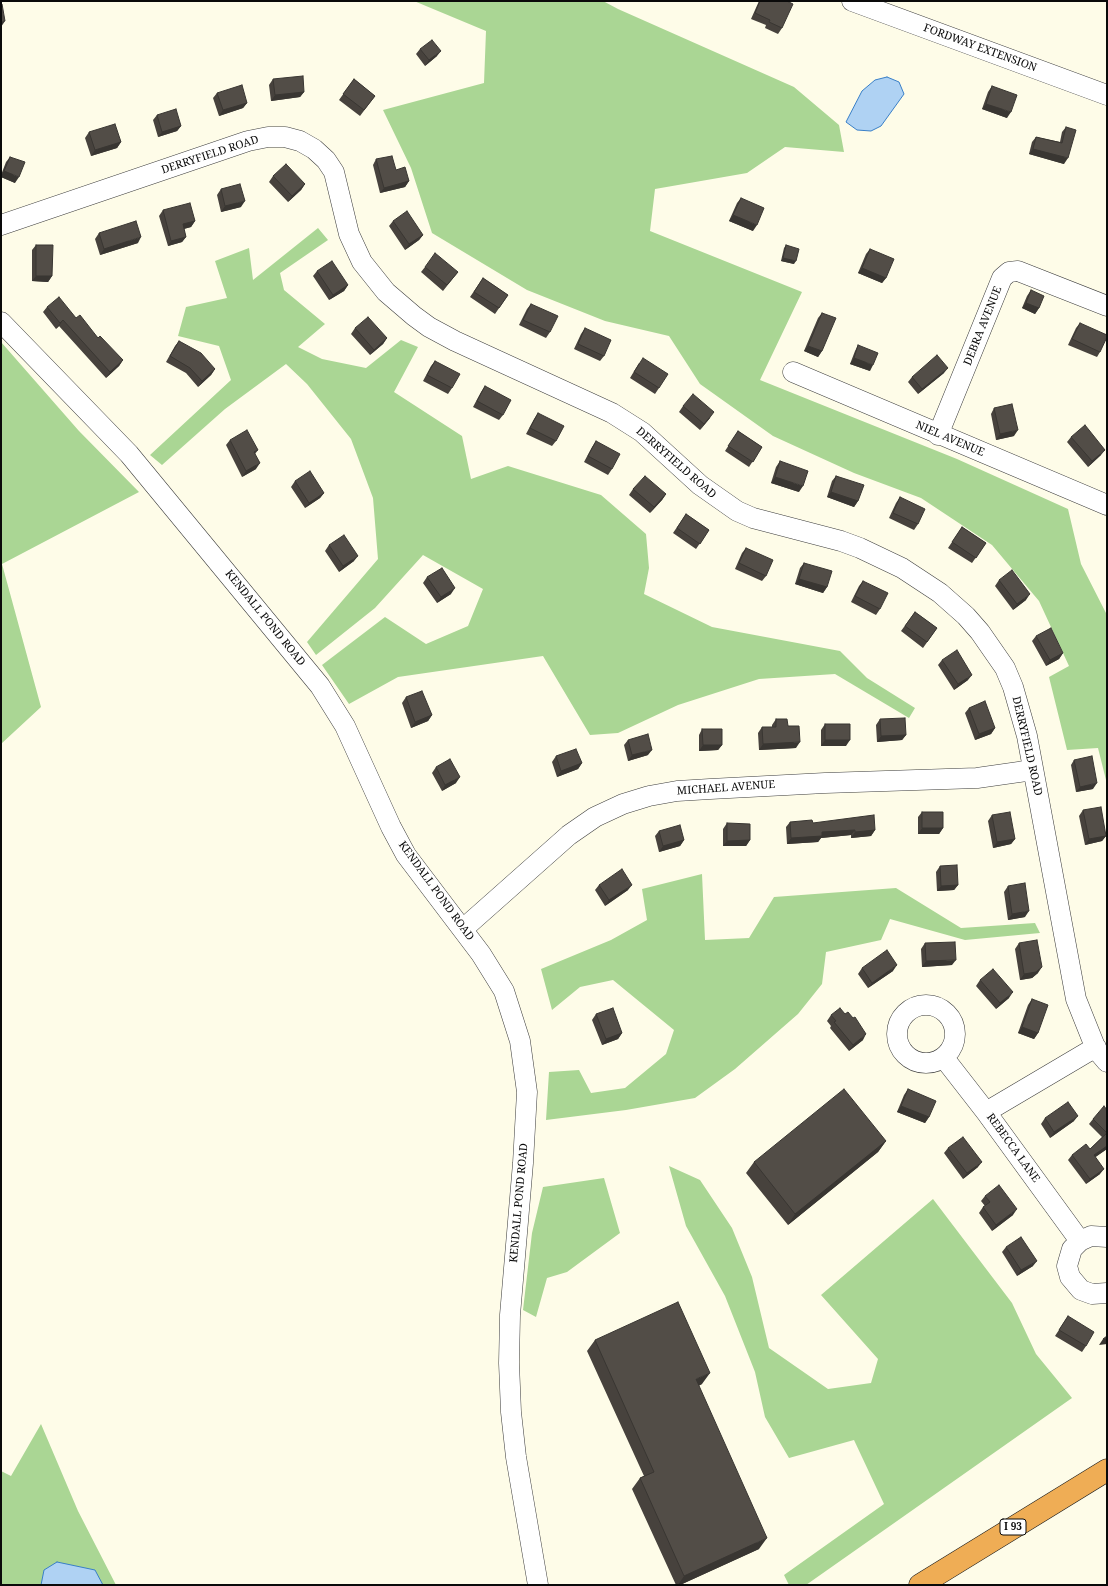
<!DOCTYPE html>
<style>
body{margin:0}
#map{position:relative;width:1108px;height:1586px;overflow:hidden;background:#fefce8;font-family:"Noto Serif",serif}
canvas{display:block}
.frame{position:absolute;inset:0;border:2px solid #0a0a0a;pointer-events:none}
</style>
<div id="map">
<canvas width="1108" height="1586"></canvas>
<div class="frame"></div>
</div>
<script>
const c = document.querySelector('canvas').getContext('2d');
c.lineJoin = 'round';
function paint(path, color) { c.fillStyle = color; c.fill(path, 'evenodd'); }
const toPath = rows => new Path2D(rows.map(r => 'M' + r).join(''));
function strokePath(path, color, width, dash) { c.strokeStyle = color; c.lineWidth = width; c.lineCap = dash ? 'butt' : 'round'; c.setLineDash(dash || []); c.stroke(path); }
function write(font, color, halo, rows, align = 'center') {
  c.font = font + ' "Noto Serif",serif'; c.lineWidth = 4; c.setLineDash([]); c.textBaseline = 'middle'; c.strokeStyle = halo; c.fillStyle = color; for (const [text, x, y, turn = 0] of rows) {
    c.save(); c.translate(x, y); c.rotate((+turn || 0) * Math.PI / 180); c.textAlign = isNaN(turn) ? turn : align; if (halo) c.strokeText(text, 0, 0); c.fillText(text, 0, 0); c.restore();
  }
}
paint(toPath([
 [414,1,603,1,618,9,794,87,839,125,844,152,785,147,747,173,655,189,650,231,802,292,760,380,957,459,1068,509,1081,564,1107,615,1107,784,1098,748,1067,750,1049,677,1069,666,1039,601,992,545,921,498,854,473,773,436,700,384,669,336,605,321,527,290,432,233,411,168,383,110,484,83,486,31],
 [318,228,328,240,280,273,284,290,325,324,298,347,322,359,366,368,401,340,418,347,394,392,462,436,471,479,508,466,601,495,646,534,649,568,644,594,712,627,840,651,867,678,915,708,909,718,835,674,759,679,678,705,618,733,590,735,543,656,398,677,349,704,322,665,385,617,426,644,468,626,483,589,423,555,375,608,316,655,307,642,378,559,373,498,351,439,307,384,286,364,225,409,162,465,150,455,231,380,219,346,178,336,186,307,227,298,215,261,249,248,253,280],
 [1,342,79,431,139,492,2,564,41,707,1,744],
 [702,874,705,940,749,938,774,897,896,888,961,928,1035,923,1040,933,965,940,890,919,881,940,826,952,822,984,798,1014,735,1069,695,1098,626,1110,546,1120,549,1072,579,1070,591,1093,625,1088,666,1054,674,1030,613,980,580,987,552,1010,541,969,611,940,647,920,642,889],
 [669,1166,700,1180,732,1228,752,1277,769,1348,828,1389,871,1383,878,1359,821,1295,933,1199,1012,1303,1036,1354,1072,1398,806,1585,789,1585,784,1575,884,1504,854,1440,789,1458,765,1417,755,1372,725,1296,686,1226],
 [604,1178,620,1233,567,1272,547,1278,536,1317,523,1310,532,1233,543,1187],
 [41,1424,78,1511,116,1585,1,1585,1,1471,11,1476]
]), '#aad694');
const water = toPath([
 [887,77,899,82,904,94,881,126,871,131,857,130,846,122,862,91,875,80,887,77],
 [57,1562,95,1570,103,1585,41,1585,44,1570,57,1562]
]);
paint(water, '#afd2f3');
strokePath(water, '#397fc7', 1);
const minor = toPath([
 [852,1,1107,95],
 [1,225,248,141,268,137,285,137,300,141,314,149,326,160,334,172,349,234,362,262,386,292,414,316,429,327,455,341,612,413,642,432,700,485,737,511,753,518,841,541,860,548,902,568,940,593,966,616,980,632,1005,668,1013,687,1027,736,1076,999,1096,1049,1107,1062],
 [1,322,129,454,320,686,345,726,391,827,406,855,481,954,504,991,520,1041,527,1092,523,1163,510,1315,509,1363,511,1412,516,1457,538,1585],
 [793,372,1107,505],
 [938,435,1002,278,1009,272,1018,271,1107,306],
 [463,929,569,835,595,817,623,804,649,796,677,791,710,789,825,783,977,778,1033,770],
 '897 1034a29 29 0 1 1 58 0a29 29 0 1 1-58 0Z',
 [944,1058,986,1112,1080,1241],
 [986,1112,1096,1047],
 [1107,1237,1091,1236,1080,1241,1072,1249,1067,1266,1070,1277,1081,1290,1092,1294,1107,1293]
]);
const highway = toPath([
 [920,1585,1107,1470]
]);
strokePath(minor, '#3d3d3d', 21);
strokePath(highway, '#1b1b1b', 23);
strokePath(minor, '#fff', 20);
strokePath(highway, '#efad55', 22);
paint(toPath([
 [759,1,787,1,782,28,778,34,765,28,766,25,751,19],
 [420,49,437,56,425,66,416,54],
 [273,79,304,92,300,97,271,101,269,85],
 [354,79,375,96,360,116,339,100],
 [992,86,1007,118,982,109,988,92],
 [217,93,247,103,243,108,219,116,213,98],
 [157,115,181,126,177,131,158,137,153,120],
 [1066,127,1064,164,1029,154,1032,142,1036,137,1060,142,1062,132],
 [89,132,121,142,117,148,91,156,85,138],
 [10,157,15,183,1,177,1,175,6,162],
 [376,159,396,170,409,181,405,187,380,193,373,165],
 [273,176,305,184,301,190,288,202,269,182],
 [221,189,241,207,221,212,217,195],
 [741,198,753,231,729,221,737,203],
 [163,210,195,221,191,227,184,229,186,237,182,242,168,246,159,216],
 [393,221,423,235,419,240,405,250,389,226],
 [99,233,138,243,100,255,95,239],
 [36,245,52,276,48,282,32,281,32,250],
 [786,245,794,264,781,261,784,248],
 [870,249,886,278,882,283,858,273,866,254],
 [425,267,458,272,443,291,421,272],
 [317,271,348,285,344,291,329,300,313,276],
 [483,278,508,295,495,314,470,297],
 [1031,290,1039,308,1035,314,1022,308,1027,296],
 [531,304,550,332,546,338,519,325,527,309],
 [47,307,76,318,123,360,119,366,106,378,59,326,56,329,43,312],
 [822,313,822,351,818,357,804,351,818,318],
 [1080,323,1100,352,1097,357,1068,345,1076,328],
 [355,328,387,338,383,344,370,355,351,334],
 [585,328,604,356,600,361,574,349,581,334],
 [179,341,215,369,211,375,198,387,186,373,166,362,175,346],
 [858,345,870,371,850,364,855,351],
 [435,361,452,388,448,394,423,381,431,366],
 [639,363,659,388,655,394,630,378],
 [944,373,918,394,908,382,912,377],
 [485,386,503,415,499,420,473,407,481,392],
 [683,406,710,418,700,430,679,412],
 [994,408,1014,436,996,440,991,414],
 [538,413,556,441,552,446,526,434,534,419],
 [738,431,762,447,749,467,725,451],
 [1071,437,1101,455,1088,467,1067,442],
 [230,440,258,450,255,454,256,469,242,477,226,445],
 [596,441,612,469,608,475,584,462,592,447],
 [780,461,799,492,771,483,776,467],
 [836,476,858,501,854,507,827,497,832,481],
 [295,481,324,493,320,498,305,508,291,487],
 [633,489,666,494,662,500,650,513,629,495],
 [900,497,918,524,914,530,889,518,896,503],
 [686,514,709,530,696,549,673,533],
 [962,527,986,543,972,563,948,548],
 [329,545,354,561,339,572,325,551],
 [746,548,766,576,762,581,735,569,742,553],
 [804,563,827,587,823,593,795,584,800,568],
 [427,577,451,594,437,603,423,583],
 [999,580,1026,600,1013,610,995,586],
 [863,581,880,609,876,615,851,602,859,586],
 [915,612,937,628,923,648,901,631],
 [1036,636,1063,653,1059,659,1046,666,1032,641],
 [942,660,968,680,954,690,938,665],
 [406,697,432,715,428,721,411,728,402,703],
 [969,708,995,728,991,734,975,740,965,713],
 [776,719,788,726,796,748,759,750,758,733,762,727,772,727,772,725],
 [880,719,906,735,902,740,877,742,876,725],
 [825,724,846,746,821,746,821,730],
 [702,729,722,745,718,750,699,751,699,735],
 [628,740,648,755,628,761,624,745],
 [556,756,582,763,578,769,557,777,552,762],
 [1074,760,1093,789,1076,792,1071,765],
 [436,767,456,783,442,791,432,773],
 [1083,810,1106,836,1102,841,1085,845,1079,816],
 [922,812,943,828,939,834,918,834,918,817],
 [992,815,1015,839,1011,844,993,848,988,821],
 [790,822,813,823,875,830,871,836,851,838,851,835,821,838,818,842,787,844,786,827],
 [727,823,750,840,746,846,723,846,723,829],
 [659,831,684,840,680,846,659,852,655,836],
 [940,866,958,885,954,890,937,891,936,872],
 [599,885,628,890,605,906,595,890],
 [1008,886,1025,917,1008,920,1004,892],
 [925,943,952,965,922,967,921,949],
 [1019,943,1038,973,1032,978,1020,980,1015,949],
 [862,968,893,971,868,988,858,974],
 [980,980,1009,998,996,1009,976,986],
 [1032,999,1038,1033,1034,1039,1018,1033,1028,1005],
 [596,1014,622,1033,618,1039,602,1045,592,1020],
 [831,1015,863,1040,849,1051,830,1028,831,1026,827,1021],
 [908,1089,929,1117,925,1123,897,1112,904,1095],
 [1107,1110,1107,1149,1095,1157,1100,1174,1086,1184,1068,1160,1072,1155,1090,1149,1102,1137,1089,1124,1093,1119],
 [1045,1118,1074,1121,1050,1138,1041,1124],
 [886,1141,878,1152,788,1225,746,1173,754,1162],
 [948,1148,978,1167,963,1179,944,1153],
 [985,1196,1013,1215,992,1231,979,1213,983,1207,985,1206,981,1201],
 [1006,1247,1033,1266,1017,1276,1002,1252],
 [1068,1316,1086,1346,1082,1352,1055,1336],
 [595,1340,702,1384,698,1386,759,1549,680,1585,676,1585,632,1489,640,1478,644,1476,587,1351]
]), '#47423d');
paint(toPath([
 [5,21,1,27,1,22],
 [441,51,437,56,425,66,429,60],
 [304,92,300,97,271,101,275,95],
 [247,103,243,108,219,116,223,110],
 [986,104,1011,112,1007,118,982,109],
 [181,126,177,131,158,137,162,132],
 [121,142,117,148,91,156,95,150],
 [1033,149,1068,158,1064,164,1029,154],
 [4,171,19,177,15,183,1,177,1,176],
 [409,181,405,187,380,193,384,188],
 [305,184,301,190,288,202,292,196],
 [245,201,241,207,221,212,225,206],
 [733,215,757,225,753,231,729,221],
 [195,221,191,227,179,230,183,224],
 [423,235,419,240,405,250,409,244],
 [141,237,138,243,100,255,104,249],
 [186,237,182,242,168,246,171,241],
 [783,258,796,261,794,264,781,261],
 [862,268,886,278,882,283,858,273],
 [36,276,52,276,48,282,32,281],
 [348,285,344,291,329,300,333,295],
 [1026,303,1039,308,1035,314,1022,308],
 [63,320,59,326,56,329,60,323],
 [387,338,383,344,370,355,374,350],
 [808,346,822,351,818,357,804,351],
 [854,358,873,365,870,371,850,364],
 [123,360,119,366,106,378,110,372],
 [948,368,944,373,918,394,922,389],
 [215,369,211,375,198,387,202,381],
 [714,412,710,418,700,430,704,424],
 [1018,430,1014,436,996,440,1000,434],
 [1105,450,1101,455,1088,467,1092,461],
 [260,463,256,469,242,477,246,471],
 [775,477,803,486,799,492,771,483],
 [831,492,858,501,854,507,827,497],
 [324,493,320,498,305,508,309,503],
 [666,494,662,500,650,513,654,507],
 [358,556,354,561,339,572,343,566],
 [799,579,827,587,823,593,795,584],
 [455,588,451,594,437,603,441,597],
 [1030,594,1026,600,1013,610,1017,604],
 [1063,653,1059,659,1046,666,1050,660],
 [972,675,968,680,954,690,958,684],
 [432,715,428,721,411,728,415,722],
 [995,728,991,734,975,740,979,734],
 [906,735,902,740,877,742,881,736],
 [825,740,850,740,846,746,821,746],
 [800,742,796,748,759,750,763,744],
 [703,745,722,745,718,750,699,751],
 [652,750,648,755,628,761,632,755],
 [582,763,578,769,557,777,561,771],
 [460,777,456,783,442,791,445,785],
 [1097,783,1093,789,1076,792,1080,787],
 [922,828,943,828,939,834,918,834],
 [855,830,851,835,821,838,818,842,787,844,791,838,822,832],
 [875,830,871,836,851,838,855,832],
 [1106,836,1102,841,1085,845,1089,839],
 [1015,839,1011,844,993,848,997,842],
 [684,840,680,846,659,852,663,846],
 [750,840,746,846,723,846,727,841],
 [632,885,628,890,605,906,609,900],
 [958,885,954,890,937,891,941,886],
 [1029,911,1025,917,1008,920,1012,914],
 [956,960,952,965,922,967,926,961],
 [897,965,893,971,868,988,872,983],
 [1042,967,1038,973,1032,978,1020,980,1024,974],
 [1013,992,1009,998,996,1009,1000,1003],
 [1022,1027,1038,1033,1034,1039,1018,1033],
 [622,1033,618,1039,602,1045,606,1039],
 [866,1034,863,1040,849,1051,853,1045],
 [901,1106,929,1117,925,1123,897,1112],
 [1078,1116,1074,1121,1050,1138,1054,1132],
 [886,1141,878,1152,788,1225,795,1214],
 [1107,1146,1107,1149,1090,1161,1094,1155],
 [982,1162,978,1167,963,1179,967,1173],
 [1104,1169,1100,1174,1086,1184,1090,1179],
 [1017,1209,1013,1215,992,1231,996,1225],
 [1037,1261,1033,1266,1017,1276,1021,1270],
 [1103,1339,1107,1339,1107,1344,1099,1345],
 [710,1373,702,1384,688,1391,696,1379],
 [767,1538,759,1549,680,1585,678,1585,684,1576]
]), '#393632');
const building = toPath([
 [760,1,787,1,793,4,782,28,769,22,770,20,755,13,760,1],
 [1,4,2,4,5,21,1,22,1,4],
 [432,40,441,51,429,60,420,49,432,40],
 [303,76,304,92,275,95,273,79,303,76],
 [354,79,375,96,364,110,343,94,354,79],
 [242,85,247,103,223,110,217,93,242,85],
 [992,86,1017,95,1011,112,986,104,992,86],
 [176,109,181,126,162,132,157,115,176,109],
 [115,124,121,142,95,150,89,132,115,124],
 [1066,127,1076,130,1068,158,1033,149,1036,137,1062,143,1066,127],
 [392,156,396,170,405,167,409,181,384,188,376,159,392,156],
 [10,157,25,162,19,177,4,171,10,157],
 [286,164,305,184,292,196,273,176,286,164],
 [240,184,245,201,225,206,221,189,240,184],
 [741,198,764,208,757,225,733,215,741,198],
 [190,203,195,221,183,224,186,237,171,241,163,210,190,203],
 [407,211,423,235,409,244,393,221,407,211],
 [136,221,141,237,104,249,99,233,136,221],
 [36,245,53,245,52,276,36,276,36,245],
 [786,245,799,249,796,261,783,258,786,245],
 [870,249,894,259,886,278,862,268,870,249],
 [435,253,458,272,447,285,425,267,435,253],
 [332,261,348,285,333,295,317,271,332,261],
 [483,278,508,295,499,308,474,292,483,278],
 [1031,290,1044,296,1039,308,1026,303,1031,290],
 [59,297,76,318,80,315,98,338,100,336,123,360,110,372,63,320,60,323,47,307,59,297],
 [531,304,558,316,550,332,523,320,531,304],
 [822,313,836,318,822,351,808,346,822,313],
 [368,317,387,338,374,350,355,328,368,317],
 [1080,323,1107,335,1107,337,1100,352,1072,339,1080,323],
 [585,328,611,340,604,356,578,344,585,328],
 [179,341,201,353,215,369,202,381,190,368,170,356,179,341],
 [858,345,878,353,873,365,854,358,858,345],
 [937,355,948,368,922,389,912,377,937,355],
 [643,358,668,374,659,388,634,372,643,358],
 [435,361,460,374,452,388,427,375,435,361],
 [485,386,511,400,503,415,477,401,485,386],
 [693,394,714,412,704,424,683,406,693,394],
 [1012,404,1018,430,1000,434,994,408,1012,404],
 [538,413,564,426,556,441,530,428,538,413],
 [1085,425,1105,450,1092,461,1071,437,1085,425],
 [247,430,258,450,254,452,260,463,246,471,230,440,247,430],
 [738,431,762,447,753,462,728,446,738,431],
 [596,441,620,454,612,469,588,456,596,441],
 [780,461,808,471,803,486,775,477,780,461],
 [310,471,324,493,309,503,295,481,310,471],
 [645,476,666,494,654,507,633,489,645,476],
 [836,476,864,485,858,501,831,492,836,476],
 [900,497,925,509,918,524,893,513,900,497],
 [686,514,709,530,700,544,677,528,686,514],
 [962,527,986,543,976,558,952,542,962,527],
 [344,535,358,556,343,566,329,545,344,535],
 [746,548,773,560,766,576,739,563,746,548],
 [804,563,832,571,827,587,799,579,804,563],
 [442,568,455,588,441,597,427,577,442,568],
 [1012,570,1030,594,1017,604,999,580,1012,570],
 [863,581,888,593,880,609,855,596,863,581],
 [915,612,937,628,927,642,905,626,915,612],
 [1051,628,1063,653,1050,660,1036,636,1051,628],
 [957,650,972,675,958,684,942,660,957,650],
 [422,691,432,715,415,722,406,697,422,691],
 [985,701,995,728,979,734,969,708,985,701],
 [905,718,906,735,881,736,880,719,905,718],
 [776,719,787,719,788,726,799,726,800,742,763,744,762,727,776,727,776,719],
 [825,724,850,724,850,740,825,740,825,724],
 [702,729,722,729,722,745,703,745,702,729],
 [648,734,652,750,632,755,628,740,648,734],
 [576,749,582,763,561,771,556,756,576,749],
 [1092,756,1097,783,1080,787,1074,760,1092,756],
 [450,759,460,777,445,785,436,767,450,759],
 [1101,807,1106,836,1089,839,1083,810,1101,807],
 [922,812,943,812,943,828,922,828,922,812],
 [1010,812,1015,839,997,842,992,815,1010,812],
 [874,815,875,830,855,832,855,830,822,832,822,836,791,838,790,822,812,820,813,823,874,815],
 [727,823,750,824,750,840,727,841,727,823],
 [680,825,684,840,663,846,659,831,680,825],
 [957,865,958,885,941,886,940,866,957,865],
 [622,869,632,885,609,900,599,885,622,869],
 [1025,883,1029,911,1012,914,1008,886,1025,883],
 [1037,940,1042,967,1036,972,1024,974,1019,943,1037,940],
 [955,942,956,960,926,961,925,943,955,942],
 [887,950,897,965,872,983,862,968,887,950],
 [993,969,1013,992,1000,1003,980,980,993,969],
 [1032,999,1048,1005,1038,1033,1022,1027,1032,999],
 [613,1008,622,1033,606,1039,596,1014,613,1008],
 [840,1008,845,1014,848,1012,853,1018,855,1017,866,1034,853,1045,834,1022,836,1021,831,1015,840,1008],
 [844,1089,886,1141,795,1214,754,1162,844,1089],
 [908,1089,936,1101,929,1117,901,1106,908,1089],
 [1068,1102,1078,1116,1054,1132,1045,1118,1068,1102],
 [1104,1106,1107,1110,1107,1146,1094,1155,1104,1169,1090,1179,1072,1155,1086,1144,1090,1149,1107,1133,1093,1119,1104,1106],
 [963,1137,982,1162,967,1173,948,1148,963,1137],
 [999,1185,1017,1209,996,1225,983,1207,990,1202,985,1196,999,1185],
 [1021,1237,1037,1261,1021,1270,1006,1247,1021,1237],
 [678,1302,710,1373,696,1379,767,1538,684,1576,640,1478,654,1472,595,1340,678,1302],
 [1068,1316,1094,1332,1086,1346,1059,1330,1068,1316],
 [1107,1336,1107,1339,1103,1339,1107,1336]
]);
paint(building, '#524d47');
strokePath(building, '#393632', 1);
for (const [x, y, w] of [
 [1013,1527,26]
]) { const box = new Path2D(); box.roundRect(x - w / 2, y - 8, w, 16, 3); c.fillStyle = '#fff'; c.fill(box); strokePath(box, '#0a0a0a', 1); }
write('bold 10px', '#0a0a0a', null, [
 ["I 93",1013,1527]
]);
write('11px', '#0a0a0a', '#fff', [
 ["FORDWAY EXTENSION",980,48,20],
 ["DERRYFIELD ROAD",210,155,-18],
 ["DEBRA AVENUE",983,326,-68],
 ["NIEL AVENUE",950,439,23],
 ["DERRYFIELD ROAD",676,463,41],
 ["KENDALL POND ROAD",265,618,51],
 ["DERRYFIELD ROAD",1027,746,77],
 ["MICHAEL AVENUE",726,788,-4],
 ["KENDALL POND ROAD",436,891,54],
 ["REBECCA LANE",1013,1148,54],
 ["KENDALL POND ROAD",519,1203,-85]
]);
</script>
